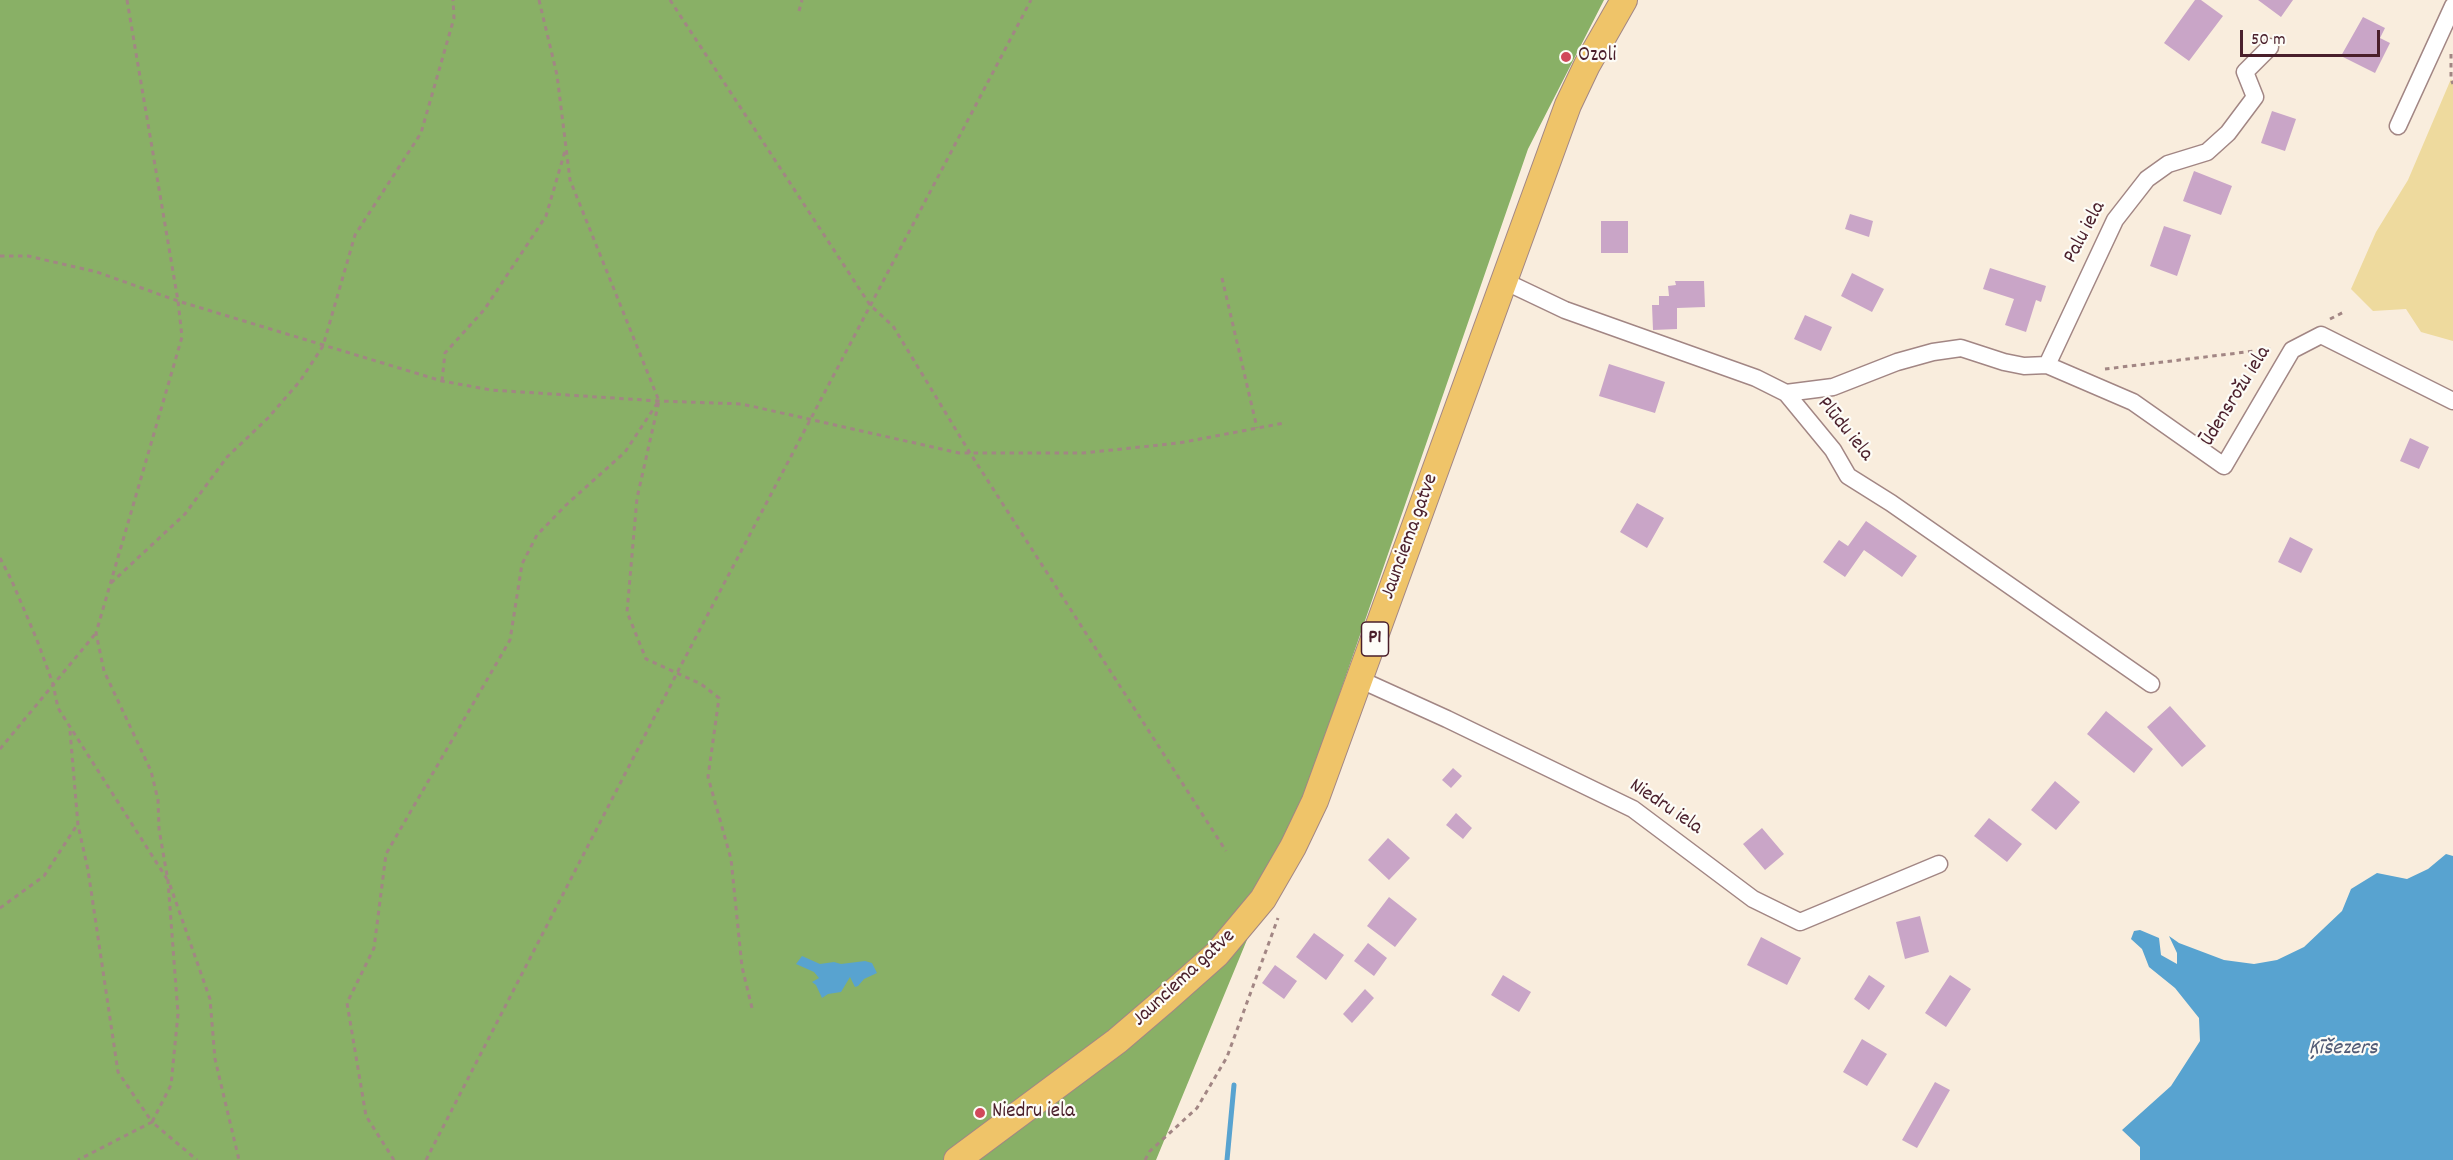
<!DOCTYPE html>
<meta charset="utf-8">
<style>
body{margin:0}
#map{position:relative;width:2453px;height:1160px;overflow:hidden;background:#f9eddd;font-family:Dekko,sans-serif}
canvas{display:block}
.scale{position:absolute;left:2240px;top:30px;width:140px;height:27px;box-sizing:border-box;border:3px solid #4a1f2b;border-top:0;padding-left:8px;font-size:18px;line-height:21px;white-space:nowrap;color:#4a1f2b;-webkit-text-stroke:4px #fdfcf7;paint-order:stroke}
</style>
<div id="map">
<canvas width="2453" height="1160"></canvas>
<div class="scale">50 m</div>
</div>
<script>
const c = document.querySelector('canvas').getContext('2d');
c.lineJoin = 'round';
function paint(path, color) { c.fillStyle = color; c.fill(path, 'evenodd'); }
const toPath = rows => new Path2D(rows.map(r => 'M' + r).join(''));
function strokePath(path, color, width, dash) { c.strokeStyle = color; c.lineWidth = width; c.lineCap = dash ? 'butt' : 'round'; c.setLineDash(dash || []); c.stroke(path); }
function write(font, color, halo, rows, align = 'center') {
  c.font = font + ' Dekko,sans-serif'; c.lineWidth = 4.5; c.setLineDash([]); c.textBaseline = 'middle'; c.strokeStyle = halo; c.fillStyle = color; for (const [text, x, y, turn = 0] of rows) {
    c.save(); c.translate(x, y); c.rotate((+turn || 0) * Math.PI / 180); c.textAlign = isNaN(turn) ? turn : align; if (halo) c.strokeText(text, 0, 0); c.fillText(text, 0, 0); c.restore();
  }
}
paint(toPath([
 [0,0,1604,0,1528,149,1294,826,1156,1160,0,1160]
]), '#89b066');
paint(toPath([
 [2451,79,2453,83,2453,341,2421,332,2406,309,2373,311,2351,289,2376,232,2408,180]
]), '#eeda9e');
paint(toPath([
 [2446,854,2453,856,2453,1160,2140,1160,2140,1147,2122,1130,2171,1086,2200,1041,2199,1018,2175,988,2149,967,2142,949,2131,939,2134,931,2140,930,2159,938,2161,955,2177,964,2177,953,2169,936,2179,943,2224,960,2254,964,2277,960,2304,947,2342,911,2351,889,2377,873,2407,879,2428,869],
 [802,956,820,964,834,962,841,964,865,961,872,963,877,973,864,979,858,986,855,987,850,977,841,992,828,994,822,998,816,985,812,982,819,978,814,972,796,964]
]), '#58a3d0');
strokePath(toPath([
 [1227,1160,1234,1085]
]), '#58a3d0', 5);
paint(toPath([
 [2195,0,2201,0,2223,16,2189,61,2164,43],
 [2258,0,2293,0,2281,17],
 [2363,17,2385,28,2380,38,2390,43,2375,73,2341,56],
 [2272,111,2296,119,2285,151,2261,143],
 [2194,171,2232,186,2221,215,2183,201],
 [1850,214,1873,221,1869,237,1845,229],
 [1601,221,1628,221,1628,253,1601,253],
 [2164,226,2191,235,2177,276,2150,266],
 [1990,268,2046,286,2041,302,2036,300,2026,332,2005,325,2014,299,1983,289],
 [1852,273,1884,289,1872,312,1841,296],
 [1675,281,1704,281,1705,307,1677,308,1677,329,1653,330,1652,305,1659,305,1659,296,1669,296,1668,286,1676,285],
 [1805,315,1832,327,1821,351,1794,339],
 [1609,364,1665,382,1655,413,1599,396],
 [2410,438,2429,447,2419,469,2400,461],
 [1637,503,1664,518,1647,548,1620,532],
 [1866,521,1917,556,1902,577,1864,550,1845,577,1823,562,1839,540,1848,546],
 [2290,537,2313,549,2301,573,2278,562],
 [2170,706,2206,746,2182,767,2147,727],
 [2106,711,2153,749,2134,773,2087,734],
 [1453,768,1462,776,1451,788,1442,780],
 [2055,781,2080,802,2056,830,2031,810],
 [1456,813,1472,828,1463,839,1446,825],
 [1989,818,2022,844,2007,862,1974,836],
 [1762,828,1784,854,1765,870,1743,844],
 [1388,838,1410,858,1389,880,1368,860],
 [1389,897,1417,919,1395,947,1367,926],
 [1920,916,1929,952,1905,959,1896,922],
 [1314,933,1344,955,1326,980,1296,957],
 [1761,937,1801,958,1787,985,1747,965],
 [1368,943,1387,958,1374,976,1354,961],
 [1275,965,1297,981,1284,999,1262,983],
 [1503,975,1531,992,1519,1012,1491,995],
 [1869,975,1885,986,1869,1010,1854,999],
 [1950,975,1971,989,1946,1027,1925,1013],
 [1365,989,1374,998,1352,1023,1343,1014],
 [1862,1039,1887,1054,1867,1086,1843,1072],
 [1935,1082,1950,1090,1917,1148,1902,1140]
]), '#c9a5c7');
const street = toPath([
 [2398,126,2453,6],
 [1504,281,1565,310,1756,378,1786,393,1833,450,1848,476,1891,503,2151,684],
 [2047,365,2115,220,2147,179,2168,164,2207,152,2228,133,2255,97,2245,72,2270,47],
 [1786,393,1833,387,1897,362,1933,352,1961,348,2004,362,2024,366,2047,365,2133,402,2224,466,2292,350,2321,335,2453,401],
 [1361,680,1447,719,1633,809,1753,899,1800,922,1939,864]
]);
const primary = toPath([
 [957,1160,1117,1041,1165,1000,1217,954,1263,899,1293,847,1315,801,1568,105,1587,65,1624,0]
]);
strokePath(street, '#a28684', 19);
strokePath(primary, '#a28684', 28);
strokePath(toPath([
 [127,0,178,301,182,337,96,633,104,671,151,771,158,800,159,829,168,881,178,1014,171,1085,152,1122,197,1160],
 [539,0,557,75,570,180,659,401,637,498,627,612,646,659,701,684,719,698,708,777,731,859,742,967,753,1012],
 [670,0,870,305,893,326,970,453,1226,851],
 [799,11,802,0],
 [2451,54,2451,79,2453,84],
 [0,256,28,256,97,272,178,301,442,381,491,390,659,401,742,404,959,453,1083,453,1179,443,1284,423],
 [1222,278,1257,428],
 [2330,319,2344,312],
 [2105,369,2271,349],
 [442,381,445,353,484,310,546,216,565,151],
 [0,558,11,579,37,640,53,684,58,708,167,879],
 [111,583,185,514,227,457,268,418,300,381,323,346,355,235,421,133,454,18,453,0],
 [70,731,78,825,88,870,118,1072,152,1122,78,1160],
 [0,749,96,633],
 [170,885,210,999,215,1059,239,1160],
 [0,908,44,876,77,825],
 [394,1160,366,1116,347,1003,374,948,386,854,510,640,522,564,537,535,565,506,625,452,658,402],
 [426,1160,677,673,1031,0],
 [1145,1160,1150,1151,1197,1108,1227,1057,1278,918]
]), '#a28684', 3, [4.5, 4.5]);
strokePath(street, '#fff', 16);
strokePath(primary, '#efc469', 26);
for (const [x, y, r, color] of [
 [1566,57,6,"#d1495b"],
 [980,1113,6,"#d1495b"]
]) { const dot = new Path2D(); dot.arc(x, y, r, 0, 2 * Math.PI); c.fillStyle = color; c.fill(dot); strokePath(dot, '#fdfcf7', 2); }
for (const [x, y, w] of [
 [1375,639,27]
]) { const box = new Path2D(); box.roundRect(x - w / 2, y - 17, w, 34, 4.5); c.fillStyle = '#fdfcf7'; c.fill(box); strokePath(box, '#4a1f2b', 1.5); }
write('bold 20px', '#4a1f2b', null, [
 ["P1",1375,639]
]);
write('21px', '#4a1f2b', '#fdfcf7', [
 ["Ozoli",1578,57],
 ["Niedru iela",992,1113]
], 'left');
write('21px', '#4a1f2b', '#fdfcf7', [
 ["Palu iela",2086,233,-62],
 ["Ūdensrožu iela",2237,397,-58],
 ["Plūdu iela",1844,430,51],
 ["Jaunciema gatve",1411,537,-70],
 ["Niedru iela",1665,808,34],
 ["Jaunciema gatve",1185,979,-43]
]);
write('italic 22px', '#505a75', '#fdfcf7', [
 ["Ķīšezers",2343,1050]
]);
</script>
